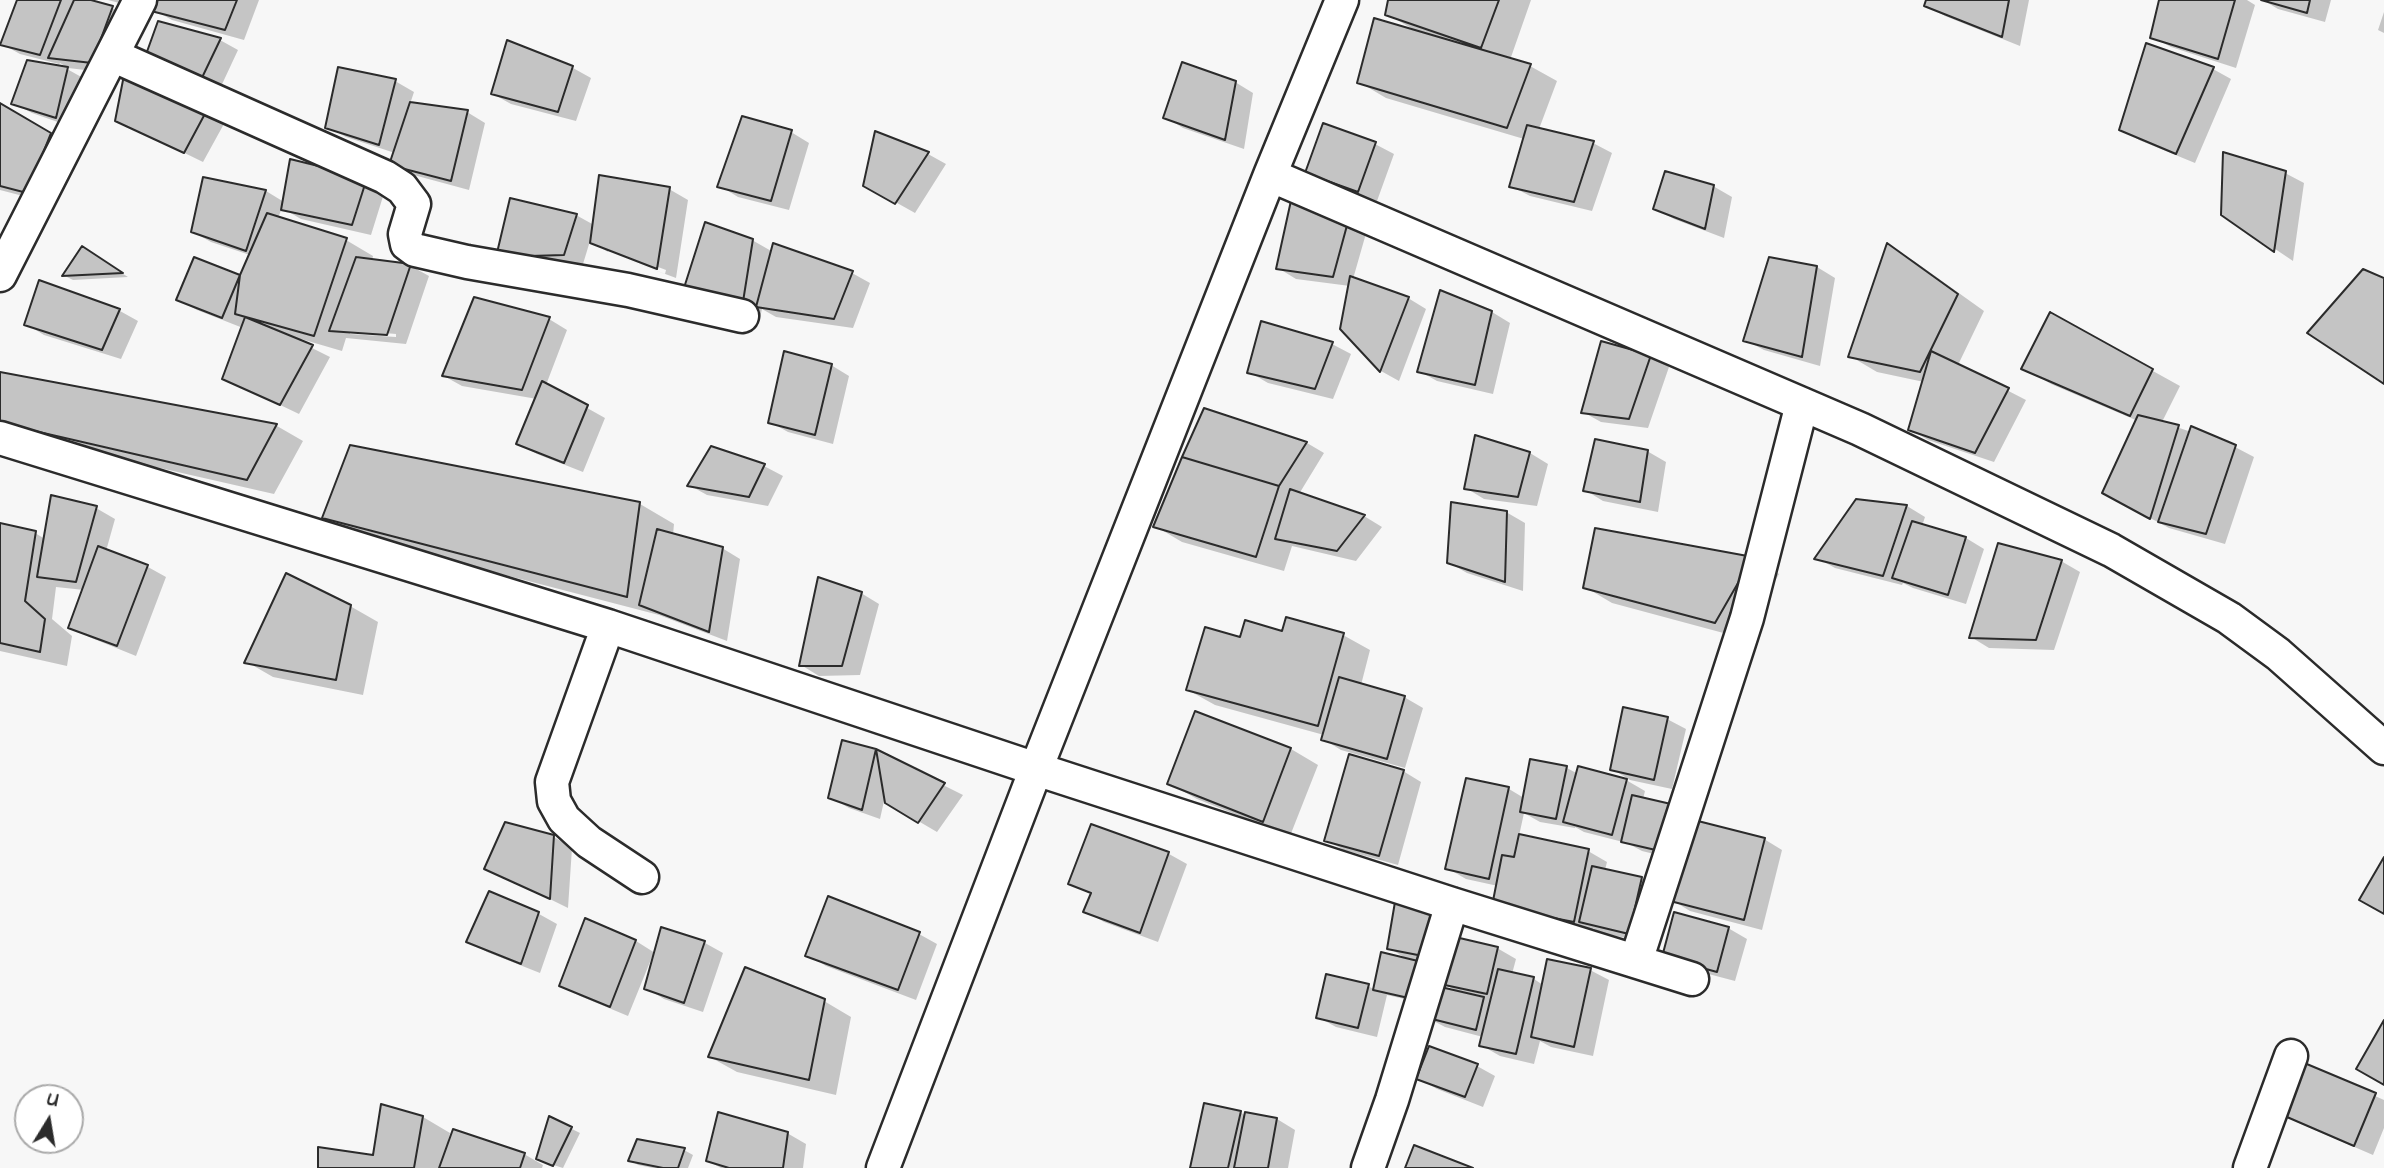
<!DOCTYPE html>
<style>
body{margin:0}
#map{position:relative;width:2384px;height:1168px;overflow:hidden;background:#f7f7f7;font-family:"Architects Daughter",sans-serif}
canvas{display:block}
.north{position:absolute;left:14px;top:1084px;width:70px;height:70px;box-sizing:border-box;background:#fff;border:2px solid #aaa;border-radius:50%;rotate:11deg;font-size:19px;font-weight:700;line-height:28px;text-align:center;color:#2b2b2b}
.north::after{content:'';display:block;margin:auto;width:24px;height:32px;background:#2b2b2b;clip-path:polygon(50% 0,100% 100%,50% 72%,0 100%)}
</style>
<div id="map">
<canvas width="2384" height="1168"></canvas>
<div class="north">U</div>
</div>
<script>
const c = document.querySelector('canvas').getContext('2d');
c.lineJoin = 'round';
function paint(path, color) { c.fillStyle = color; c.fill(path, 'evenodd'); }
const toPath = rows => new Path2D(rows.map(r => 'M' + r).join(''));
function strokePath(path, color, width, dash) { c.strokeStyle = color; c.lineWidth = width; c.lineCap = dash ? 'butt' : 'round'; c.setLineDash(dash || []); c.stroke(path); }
paint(toPath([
 [19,0,85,0,112,8,130,19,111,73,68,68,60,63,58,66,59,64,20,54,2,44],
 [108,0,150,0,145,10],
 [158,0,259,0,244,40,172,20,154,10],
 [1390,0,1531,0,1510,60,1530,66,1557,81,1539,129,1593,143,1612,153,1592,211,1530,196,1511,186,1524,139,1386,98,1359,82,1416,31,1387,14],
 [1928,0,2029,0,2020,46,1945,16,1926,5],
 [2161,0,2247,0,2255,5,2236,68,2171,47,2152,37],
 [2263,0,2331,0,2325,22,2278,9],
 [2384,12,2384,33,2378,30],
 [220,40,238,50,217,95,164,70],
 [508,42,573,68,591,78,576,121,511,104,493,94],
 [2147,46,2213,69,2231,79,2195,163,2139,140,2121,129],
 [67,69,85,79,75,128,32,113,13,103],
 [125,78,225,122,203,162,117,120],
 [395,81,414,92,410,104,467,112,485,123,469,190,410,174,391,164,395,153,346,137,327,127],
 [1235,82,1253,93,1244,149,1183,128,1165,117],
 [0,105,68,145,46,202,0,190],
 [791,132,809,143,789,210,738,197,720,186],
 [877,134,928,154,946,164,915,213,865,185],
 [1375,144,1394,154,1377,201,1326,183,1307,173],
 [291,161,385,190,371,235,301,219,282,208,278,218,346,240,373,256,372,261,411,266,429,276,406,344,346,338,342,351,301,339,300,342,330,357,299,414,224,378,243,328,197,310,178,300,195,259,241,277,250,255,211,242,193,232,204,179,266,191,284,202],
 [350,330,396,334,396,337,350,334],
 [2285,173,2304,183,2293,261,2223,214],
 [1713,186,1732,197,1724,238,1674,219,1655,208],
 [669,189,688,200,676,278,609,253,665,274,666,270,608,248,608,252,590,241,583,264,516,266,511,200,576,215,594,225],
 [1294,198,1367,230,1353,279,1408,298,1426,309,1399,381,1381,371,1342,328,1350,286,1296,279,1278,268],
 [752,240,773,252,852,273,870,283,853,328,776,317,762,309,760,318,704,301],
 [1888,246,1914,261,1984,311,1958,365,2026,400,1994,462,1928,440,1910,429,1924,382,1877,372,1850,356],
 [91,254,128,277,73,280,65,276],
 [1817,267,1835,278,1820,366,1764,350,1745,340],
 [41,283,120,311,138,321,121,359,44,335,26,324],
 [1492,312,1510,323,1493,394,1437,381,1419,371],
 [2050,314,2180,386,2162,422,2235,447,2254,457,2225,544,2169,528,2122,503,2138,421,2051,384,2024,368],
 [549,319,567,330,546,385,605,418,583,472,537,454,518,444,537,399,462,386,444,376],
 [1262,323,1332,344,1351,354,1333,399,1268,383,1249,372],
 [1602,343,1651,357,1669,367,1648,428,1601,422,1583,412],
 [831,365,849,376,833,444,788,432,770,422],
 [0,374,277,426,303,441,274,494,2,432],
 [1205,410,1307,443,1324,453,1299,494,1364,516,1382,527,1356,561,1292,546,1284,571,1182,542,1155,526],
 [711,448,764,466,783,476,768,506,707,495,689,485],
 [1647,451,1666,462,1658,512,1603,501,1585,490],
 [1530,453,1548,464,1537,506,1484,499,1466,488],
 [52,497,96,508,115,519,106,551,148,567,166,577,136,656,89,637,70,627,84,590,56,587,52,619,72,636,67,666,0,651,0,524,35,533,45,539],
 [1856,501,1907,506,1925,517,1922,526,1966,538,1984,549,1966,604,1913,588,1903,583,1902,585,1835,568,1817,558],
 [640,504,674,524,673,535,722,548,740,559,727,641,659,615,359,537,324,517],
 [1506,512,1525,523,1523,591,1467,573,1448,562],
 [1753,558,1779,574,1742,638,1612,603,1585,587],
 [2061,561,2080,572,2054,650,1989,648,1971,637],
 [861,593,879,604,860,675,819,676,801,665],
 [350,606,378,622,363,695,273,677,247,662],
 [1283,633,1343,635,1370,650,1361,685,1404,697,1423,708,1405,768,1341,750,1323,739,1324,735,1215,705,1188,690,1242,639],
 [1196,714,1291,749,1318,765,1290,836,1197,799,1170,784],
 [1667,719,1686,729,1672,789,1630,780,1612,769],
 [875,751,963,795,937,832,884,801,880,819,849,808,830,797],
 [1531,761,1567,768,1578,774,1626,780,1645,791,1643,799,1681,849,1764,839,1782,850,1762,930,1690,911,1672,900,1682,861,1642,851,1627,843,1584,832,1575,827,1575,828,1540,822,1524,813,1519,836,1588,851,1607,862,1605,870,1641,878,1659,889,1647,943,1599,932,1593,928,1592,932,1512,915,1498,886,1466,879,1447,868,1509,789,1524,798],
 [1403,771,1421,782,1398,865,1344,850,1326,840],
 [1092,826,1169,854,1187,864,1158,942,1104,922,1085,911,1092,895,1070,883],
 [554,837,572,848,568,908,487,868],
 [490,893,539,914,557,924,540,973,487,952,469,942],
 [586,920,636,941,655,953,662,929,705,943,723,953,703,1012,664,999,646,988,654,958,652,957,628,1016,580,996,562,985],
 [1728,928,1747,939,1735,981,1682,967],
 [919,934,937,944,916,1000,826,966,808,955],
 [1452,938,1497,948,1516,959,1512,974,1534,979,1543,985,1590,970,1609,980,1593,1056,1551,1047,1540,1041,1534,1064,1500,1056,1481,1045,1483,1037,1445,1027,1426,1017,1459,992,1442,983,1422,1003,1387,995,1377,1037,1336,1027,1318,1017,1368,986,1375,990,1407,959,1389,948],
 [824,1001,851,1017,836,1095,737,1072,710,1057],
 [2303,1064,2384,1100,2384,1128,2373,1155,2301,1124,2282,1114],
 [1477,1066,1495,1076,1483,1107,1437,1089,1418,1078],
 [1240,1112,1246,1116,1246,1114,1277,1119,1295,1130,1288,1168,1192,1168],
 [423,1117,450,1133,448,1141,524,1154,543,1165,542,1168,320,1168,374,1157],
 [550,1118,580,1133,563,1168,547,1163],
 [787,1133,806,1144,803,1168,721,1168,708,1161],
 [684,1150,693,1155,688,1168,653,1168,638,1165,630,1160]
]), '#0003');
const building = toPath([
 [17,0,61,0,40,55,0,45,17,0],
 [74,0,91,0,113,6,92,63,48,58,74,0],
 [156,0,237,0,225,30,151,11,156,0],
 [1388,0,1499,0,1481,48,1385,15,1388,0],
 [1926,0,2009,0,2002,37,1924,6,1926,0],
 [2159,0,2235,0,2218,59,2150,38,2159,0],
 [2261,0,2310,0,2307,13,2261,0],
 [1374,18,1531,64,1507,128,1357,83,1374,18],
 [158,21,221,38,198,86,144,60,158,21],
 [507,40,573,66,558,112,491,94,507,40],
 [2146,43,2214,67,2176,154,2119,130,2146,43],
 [27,60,68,67,56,118,11,104,27,60],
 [1182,62,1236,81,1225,140,1163,118,1182,62],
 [338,67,396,79,379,145,325,128,338,67],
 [124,75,207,110,184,153,115,121,124,75],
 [410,102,468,110,451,181,389,165,410,102],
 [0,103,51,133,27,193,0,186,0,103],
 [742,116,792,130,771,201,717,187,742,116],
 [1323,123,1376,142,1358,192,1305,173,1323,123],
 [1527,125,1594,141,1574,202,1509,187,1527,125],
 [875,131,929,152,895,204,863,186,875,131],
 [2223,152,2286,171,2274,252,2221,215,2223,152],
 [290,159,367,178,352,225,281,210,290,159],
 [1665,171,1714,185,1705,229,1653,209,1665,171],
 [599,175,670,187,657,269,590,243,599,175],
 [203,177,266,190,246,251,191,232,203,177],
 [1292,196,1349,218,1333,277,1276,269,1292,196],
 [510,198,577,214,564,255,496,257,510,198],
 [267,213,347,238,314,336,235,314,240,275,267,213],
 [705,222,753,239,742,308,683,291,705,222],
 [773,243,853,271,834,319,756,307,773,243],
 [1887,243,1958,294,1920,372,1848,357,1887,243],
 [82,246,123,273,62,276,82,246],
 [194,257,240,275,222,318,176,300,194,257],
 [356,257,411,264,387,335,329,331,356,257],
 [1769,257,1817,266,1802,357,1743,341,1769,257],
 [2363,269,2384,278,2384,384,2307,333,2363,269],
 [1350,276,1409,297,1380,372,1340,329,1350,276],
 [39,280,120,309,102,350,24,325,39,280],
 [1440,290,1492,311,1475,385,1417,372,1440,290],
 [474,297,550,317,522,390,442,376,474,297],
 [2050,312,2153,369,2130,416,2021,369,2050,312],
 [245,317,313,345,280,405,222,379,245,317],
 [1261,321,1333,342,1315,389,1247,373,1261,321],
 [1601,341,1651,355,1629,419,1581,413,1601,341],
 [784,351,832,364,815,435,768,423,784,351],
 [1931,351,2009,388,1975,453,1908,430,1931,351],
 [0,372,277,424,247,480,0,423,0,372],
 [542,381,588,405,564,463,516,444,542,381],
 [1204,408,1307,442,1279,486,1182,457,1204,408],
 [2138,415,2179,425,2150,519,2102,493,2138,415],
 [2191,426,2236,445,2206,534,2158,522,2191,426],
 [1475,435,1530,452,1518,497,1464,489,1475,435],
 [1595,439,1648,450,1640,502,1583,491,1595,439],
 [350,445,640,502,627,597,322,518,350,445],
 [711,446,765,464,749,497,687,486,711,446],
 [1182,457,1279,486,1256,557,1153,527,1182,457],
 [1290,489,1365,515,1337,551,1275,539,1290,489],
 [51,495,97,506,76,582,37,577,51,495],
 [1856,499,1907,505,1883,576,1814,559,1856,499],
 [1451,502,1507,511,1505,582,1447,563,1451,502],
 [1912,521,1966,537,1948,595,1892,578,1912,521],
 [0,523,36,531,25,601,45,619,40,652,0,643,0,523],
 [1595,528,1753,557,1715,623,1583,588,1595,528],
 [657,529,723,547,709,632,639,605,657,529],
 [1998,543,2062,560,2036,640,1969,638,1998,543],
 [98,546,148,565,117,646,68,628,98,546],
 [286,573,351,605,336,680,244,663,286,573],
 [818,577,862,592,842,666,799,666,818,577],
 [1286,617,1344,633,1318,726,1186,690,1205,627,1240,637,1245,620,1282,631,1286,617],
 [1339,677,1405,696,1387,759,1321,740,1339,677],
 [1623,707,1668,717,1654,780,1610,770,1623,707],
 [1195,711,1291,748,1263,822,1167,784,1195,711],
 [842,740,876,749,862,810,828,798,842,740],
 [876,749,945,783,918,823,885,803,876,749],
 [1349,754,1404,770,1379,856,1324,841,1349,754],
 [1530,759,1567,766,1556,819,1520,812,1530,759],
 [1578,766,1627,779,1612,835,1563,822,1578,766],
 [1466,778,1509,787,1489,879,1445,869,1466,778],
 [1632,795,1671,804,1660,851,1621,842,1632,795],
 [1690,819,1765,838,1744,920,1670,901,1690,819],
 [505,822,554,835,550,899,484,869,505,822],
 [1091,824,1169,852,1140,933,1083,912,1091,893,1068,884,1091,824],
 [1519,834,1589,849,1574,922,1492,906,1502,855,1514,857,1519,834],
 [2384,857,2384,914,2359,900,2384,857],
 [1592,866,1642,877,1629,934,1579,922,1592,866],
 [489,891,539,912,521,964,466,942,489,891],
 [828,896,920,932,898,990,805,956,828,896],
 [1395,902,1437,909,1428,957,1387,949,1395,902],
 [1674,912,1729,927,1717,972,1662,957,1674,912],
 [585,918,636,940,610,1007,559,986,585,918],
 [661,927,705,941,684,1003,644,989,661,927],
 [1451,936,1498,947,1487,994,1440,984,1451,936],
 [1381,952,1422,962,1413,999,1373,990,1381,952],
 [1547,959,1591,968,1574,1047,1531,1037,1547,959],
 [745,967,825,999,809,1080,708,1057,745,967],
 [1498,969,1534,977,1516,1054,1479,1046,1498,969],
 [1326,974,1369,984,1358,1028,1316,1018,1326,974],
 [1432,985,1484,997,1476,1030,1424,1017,1432,985],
 [2384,1020,2384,1085,2356,1069,2384,1020],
 [1429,1046,1478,1064,1465,1097,1416,1079,1429,1046],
 [2302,1062,2376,1093,2354,1146,2280,1114,2302,1062],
 [1204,1103,1241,1111,1228,1168,1190,1168,1204,1103],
 [381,1104,423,1116,414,1168,318,1168,318,1147,373,1155,381,1104],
 [718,1112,788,1132,783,1168,729,1168,706,1161,718,1112],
 [1245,1112,1277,1118,1268,1168,1234,1168,1245,1112],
 [549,1116,572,1127,553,1166,536,1159,549,1116],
 [453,1129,525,1153,520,1168,439,1168,453,1129],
 [637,1139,685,1148,678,1168,663,1168,628,1161,637,1139],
 [1414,1145,1473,1168,1405,1168,1414,1145]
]);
paint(building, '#c4c4c4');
strokePath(building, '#2b2b2b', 2);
const minor = toPath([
 [112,55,385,177,402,188,414,204,405,234,407,244,415,250,467,262,628,290,742,316],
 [1270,175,1860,429,2111,550,2229,618,2278,654,2384,748],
 [0,275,140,0],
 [0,438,608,626,1036,769,1452,904,1692,979],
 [608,626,552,782,554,801,564,819,589,842,642,877],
 [1636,961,1747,618,1802,404],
 [883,1168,1036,769,1270,175,1342,0],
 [1368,1168,1392,1100,1452,904],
 [2250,1168,2291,1056]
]);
strokePath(minor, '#2b2b2b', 37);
strokePath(minor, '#fff', 32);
</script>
